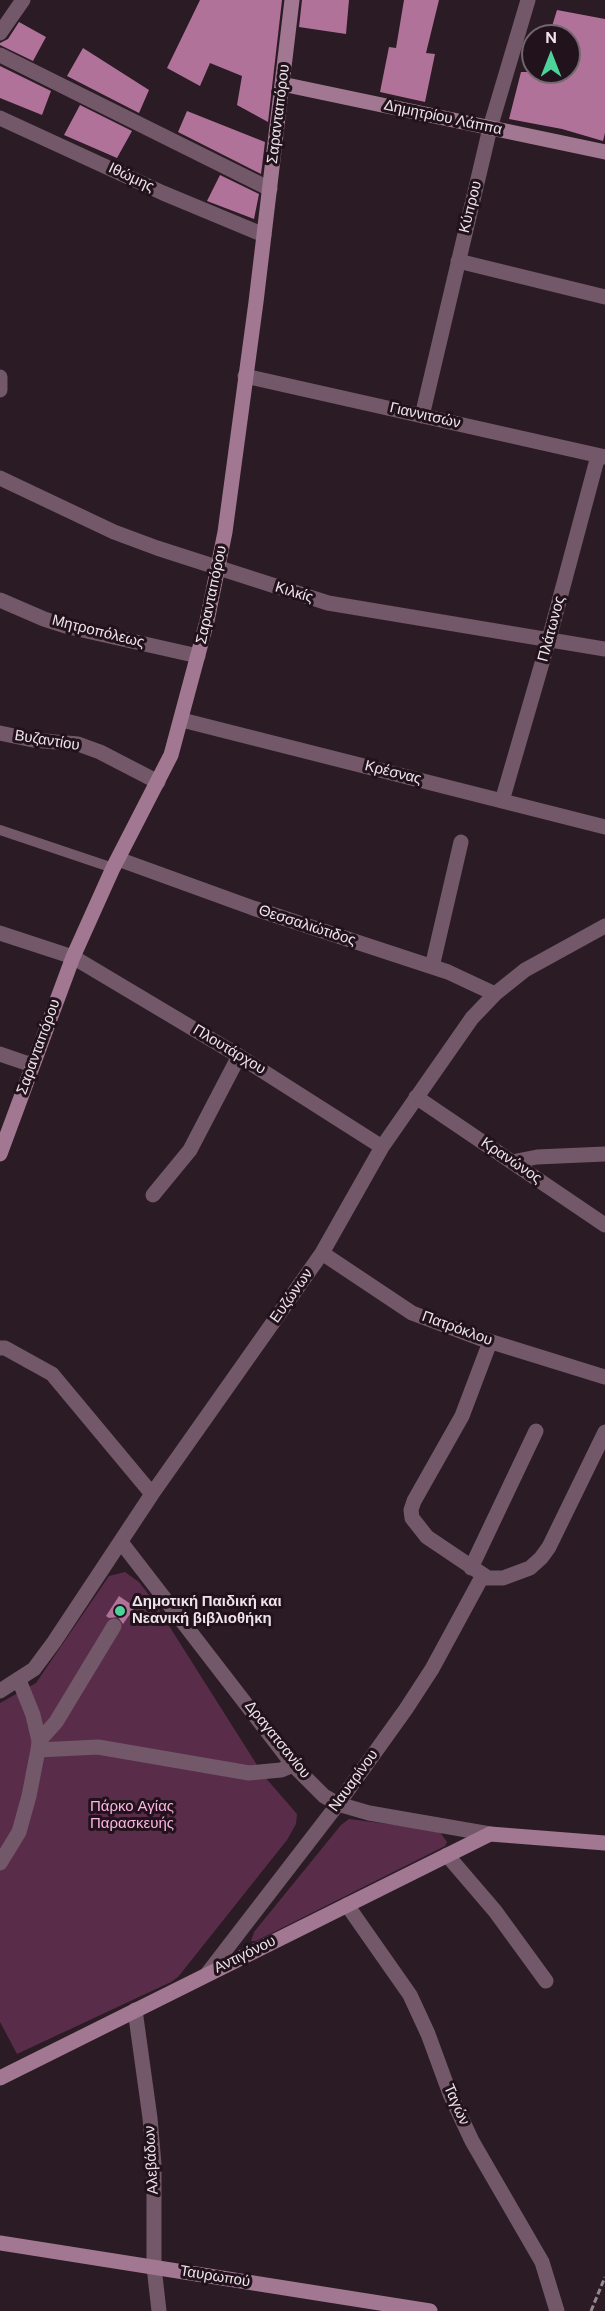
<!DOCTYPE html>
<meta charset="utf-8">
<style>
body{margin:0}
#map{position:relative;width:605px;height:2311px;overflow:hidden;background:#2a1b25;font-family:"DM Sans",sans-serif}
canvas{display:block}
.north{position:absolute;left:521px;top:24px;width:60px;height:60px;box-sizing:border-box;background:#21121b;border:2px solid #73666e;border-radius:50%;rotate:0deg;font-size:16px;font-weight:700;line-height:24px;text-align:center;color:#eee3ea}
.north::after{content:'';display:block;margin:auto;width:21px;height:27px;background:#4dd39a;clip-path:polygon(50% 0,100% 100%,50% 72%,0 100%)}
</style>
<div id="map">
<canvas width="605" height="2311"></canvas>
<div class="north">N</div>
</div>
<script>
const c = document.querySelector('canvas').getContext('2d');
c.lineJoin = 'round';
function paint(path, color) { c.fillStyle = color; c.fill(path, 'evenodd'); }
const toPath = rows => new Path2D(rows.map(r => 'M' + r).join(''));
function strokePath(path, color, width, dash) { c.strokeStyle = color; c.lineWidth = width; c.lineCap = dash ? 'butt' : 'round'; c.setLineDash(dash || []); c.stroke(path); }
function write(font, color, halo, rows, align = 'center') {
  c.font = font + ' "DM Sans",sans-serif'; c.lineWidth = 6; c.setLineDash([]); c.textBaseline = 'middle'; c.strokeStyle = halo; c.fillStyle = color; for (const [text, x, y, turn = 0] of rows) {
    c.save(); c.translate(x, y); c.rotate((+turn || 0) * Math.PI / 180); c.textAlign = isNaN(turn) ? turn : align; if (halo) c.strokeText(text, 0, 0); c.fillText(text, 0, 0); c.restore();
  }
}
paint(toPath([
 [125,1572,139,1582,152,1599,264,1776,297,1814,296,1824,287,1840,178,1977,171,1982,17,2054,0,2022,0,1703,36,1683,109,1576],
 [349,1819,434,1830,440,1832,447,1842,445,1846,256,1941,251,1941,254,1932,341,1825]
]), '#592d4a');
paint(toPath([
 [200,0,282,0,268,122,237,105,242,76,210,63,200,86,167,68],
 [302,0,349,0,346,34,299,27],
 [404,0,439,0,426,53,435,54,425,102,380,92,389,47,396,48],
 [557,10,605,19,605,133,603,141,562,129,509,119,521,72,569,72,569,36,549,36],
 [19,22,46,37,33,61,0,45,0,43,8,39],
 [83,48,149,90,139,113,67,76],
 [0,66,51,91,42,115,0,98],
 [80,105,132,131,117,158,64,135],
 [187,111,265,142,261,174,178,132],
 [220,175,259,194,254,219,207,201],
 [119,1596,135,1607,123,1624,118,1617,109,1618,106,1616]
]), '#b1729a');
strokePath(toPath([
 [591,2311,605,2277]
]), '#958891', 3, [6, 3]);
strokePath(toPath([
 [0,830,113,868]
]), '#725868', 10);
strokePath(toPath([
 [0,33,23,0],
 [0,55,270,189],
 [0,118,163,193,264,235],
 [458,261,605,297],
 [245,376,605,457],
 [0,377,0,390],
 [422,416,490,128,528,0],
 [0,478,114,532,157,548,328,603,605,649],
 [0,600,44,619,69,627,198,656],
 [182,720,605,827],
 [0,733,33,740,78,744,100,752,158,782],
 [502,801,549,639,598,456],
 [118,859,253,908,448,972,495,994],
 [0,933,73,957,239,1056,382,1147],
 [432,967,461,842],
 [0,1054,32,1065],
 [416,1097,605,1225],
 [512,1162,537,1157,605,1154],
 [153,1195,190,1150,239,1056],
 [322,1253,412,1313,479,1338,605,1377],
 [490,1342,462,1416,414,1501,411,1510,412,1518,427,1537,488,1578,503,1578,530,1568,541,1558,549,1547,605,1432],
 [0,1348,5,1348,52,1374,152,1494],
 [121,1542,293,1765,324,1796,338,1804,369,1813,490,1834],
 [471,1568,536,1431],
 [0,1691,34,1669,54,1642,152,1494,322,1253,382,1147,472,1018,495,994,525,970,605,926],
 [39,1741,56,1722,114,1626],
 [38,1750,98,1747,249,1773,281,1770,293,1765],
 [447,1855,495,1911,546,1981],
 [0,1863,19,1832,29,1796,38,1750,39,1741,33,1715,19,1680],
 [347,1905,410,1995,428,2034,450,2094,472,2141,542,2262,557,2311],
 [207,1974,338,1804,406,1709,432,1669,483,1575],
 [135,2010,150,2118,154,2165,154,2267,159,2311]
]), '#725868', 15);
strokePath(toPath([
 [282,84,605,152],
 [0,1154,73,957,113,868,171,755,207,621,225,532,256,302,292,0],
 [0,2078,490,1834,605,1843],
 [0,2243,430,2311]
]), '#a17791', 15);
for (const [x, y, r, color] of [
 [120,1611,6,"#4dd39a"]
]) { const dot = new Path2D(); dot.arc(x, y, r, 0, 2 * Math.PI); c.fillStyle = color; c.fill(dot); strokePath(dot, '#21121b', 2); }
write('15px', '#eee3ea', '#21121b', [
 ["Σαρανταπόρου",279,114,-83],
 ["Δημητρίου Λάππα",443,118,12],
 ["Ιθώμης",131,178,25],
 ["Κύπρου",471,207,-76],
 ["Γιαννιτσών",425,416,13],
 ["Κιλκίς",294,593,17],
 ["Σαρανταπόρου",212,595,-78],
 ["Πλάτωνος",552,629,-75],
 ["Μητροπόλεως",98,632,14],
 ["Βυζαντίου",47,741,9],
 ["Κρέσνας",393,773,14],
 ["Θεσσαλιώτιδος",307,926,18],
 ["Σαρανταπόρου",39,1047,-70],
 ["Πλουτάρχου",229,1050,31],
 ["Κρανώνος",511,1161,34],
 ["Ευζώνων",292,1296,-55],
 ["Πατρόκλου",457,1329,20],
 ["Δραγατσανίου",277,1740,51],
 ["Ναυαρίνου",354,1781,-54],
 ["Αντιγόνου",245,1955,-26],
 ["Ταγών",456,2105,66],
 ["Αλεβάδων",152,2160,-93],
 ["Ταυρωπού",215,2277,9]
]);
write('bold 15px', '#eee3ea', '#21121b', [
 ["Δημοτική Παιδική και",132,1602],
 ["Νεανική βιβλιοθήκη",132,1619]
], 'left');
write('15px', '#fcb5e2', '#21121b', [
 ["Πάρκο Αγίας",132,1807],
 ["Παρασκευής",132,1824]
]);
</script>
